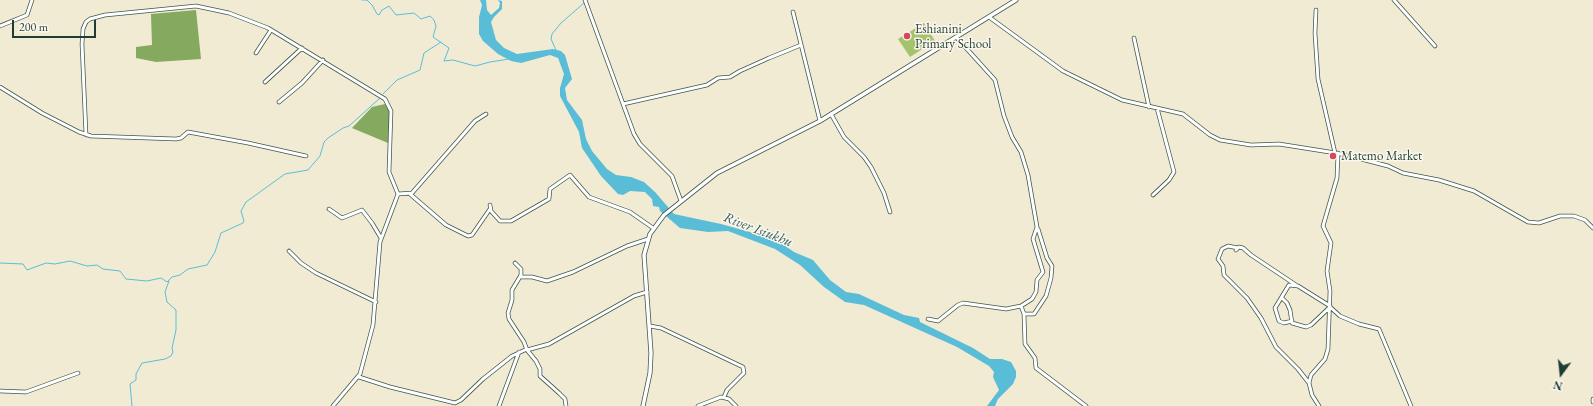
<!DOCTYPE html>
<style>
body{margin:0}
#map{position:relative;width:1593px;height:406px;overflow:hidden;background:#f1ebd3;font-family:"EB Garamond",serif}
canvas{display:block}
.north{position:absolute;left:1541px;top:354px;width:40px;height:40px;-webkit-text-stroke:3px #fbf7ec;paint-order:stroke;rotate:195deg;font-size:11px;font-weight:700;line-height:16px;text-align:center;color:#1f3d34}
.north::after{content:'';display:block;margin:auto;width:14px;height:18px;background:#1f3d34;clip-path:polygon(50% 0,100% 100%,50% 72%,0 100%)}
.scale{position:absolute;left:12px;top:20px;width:84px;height:18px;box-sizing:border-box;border:2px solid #1f3d34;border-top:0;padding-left:5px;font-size:12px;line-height:14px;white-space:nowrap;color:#1f3d34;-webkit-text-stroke:3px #fbf7ec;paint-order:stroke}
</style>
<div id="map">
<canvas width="1593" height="406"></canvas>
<div class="north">N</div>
<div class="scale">200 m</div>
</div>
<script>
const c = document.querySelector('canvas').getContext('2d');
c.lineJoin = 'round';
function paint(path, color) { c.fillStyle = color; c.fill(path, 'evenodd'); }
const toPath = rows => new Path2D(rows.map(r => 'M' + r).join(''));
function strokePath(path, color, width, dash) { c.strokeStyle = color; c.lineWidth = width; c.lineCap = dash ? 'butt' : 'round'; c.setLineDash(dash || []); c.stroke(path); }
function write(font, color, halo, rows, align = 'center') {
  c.font = font + ' "EB Garamond",serif'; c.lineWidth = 3; c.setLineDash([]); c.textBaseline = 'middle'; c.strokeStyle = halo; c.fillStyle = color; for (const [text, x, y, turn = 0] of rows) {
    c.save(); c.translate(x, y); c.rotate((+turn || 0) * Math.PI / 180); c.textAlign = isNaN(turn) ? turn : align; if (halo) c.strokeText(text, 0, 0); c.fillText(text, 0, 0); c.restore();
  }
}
paint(toPath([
 [924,23,935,41,910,57,898,39]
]), '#a5c36b');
paint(toPath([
 [196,10,201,59,156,62,136,58,136,47,152,45,151,14],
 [385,104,390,112,388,143,352,128,372,107]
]), '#84a95f');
paint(toPath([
 [480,0,486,0,487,10,491,15,499,8,500,3,498,0,502,1,502,9,494,17,491,22,496,40,504,48,517,54,553,49,561,51,565,55,572,79,565,88,567,100,582,120,586,139,592,151,607,169,616,175,631,177,644,182,655,192,674,214,721,224,775,239,794,252,813,260,830,280,846,292,859,294,904,315,919,318,920,322,973,348,990,359,1002,359,1011,362,1016,371,1016,377,1013,384,998,399,995,406,987,406,999,390,993,377,994,372,989,366,957,347,864,305,845,302,824,287,800,265,775,249,728,231,708,232,680,228,660,211,659,207,653,206,652,199,645,192,630,191,623,195,618,194,601,176,582,148,579,132,560,96,560,88,564,74,558,58,550,55,521,63,511,61,498,54,483,41,479,34,479,17,482,5]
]), '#5abdd8');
strokePath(toPath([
 [362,0,367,0,372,5,377,14,379,15,382,10,389,6,396,15,414,13,421,19,430,16,434,20,436,26,433,37,449,48,444,61,453,60,475,66,490,62,509,59],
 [556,50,551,39,552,34,561,23,584,3],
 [383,94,397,80,420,70,424,53,441,42],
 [0,263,23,264,27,270,46,263,55,264,70,261,87,266,97,265,103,269,120,271,126,279,147,281,161,278,167,282,172,277,180,275,188,269,207,265,215,252,221,233,243,223,244,221,241,211,246,202,285,174,308,170,320,156,324,142,328,138,343,128,349,126,380,98],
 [132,406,130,384,136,380,136,374,142,363,165,359,171,356,173,352,172,348,176,330,176,310,167,302,165,292,169,281]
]), '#5abdd8', 1);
const minor = toPath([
 [585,0,634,134,640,144,672,176,681,201],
 [1394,0,1435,46],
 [1316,10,1315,33,1318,79,1335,153],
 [793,12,820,121],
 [989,17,1063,71,1122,100,1183,114,1210,135,1220,140,1251,145,1279,144,1342,154,1388,166,1403,173,1439,180,1474,191,1528,222,1539,223,1560,216,1574,216,1585,220,1593,228],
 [0,26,27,15,32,0],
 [957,38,995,80,1004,116,1012,137,1021,152,1028,175,1037,227,1033,239,1043,272,1037,280,1036,292,1032,299,1021,306,1024,314,1025,344,1035,358,1036,368,1086,406],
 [1134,38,1149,107],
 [256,53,271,30],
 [265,82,302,48],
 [0,87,42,113,79,132,91,136,176,139,181,138,188,132,248,143,306,156],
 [279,102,302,83,323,60],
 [623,104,707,85,718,78,730,77,740,71,769,58,801,45],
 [831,114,844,137,864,157,871,167,884,193,890,212],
 [86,135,82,44,83,29,86,22,90,19,105,15,196,6,229,13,268,28,385,99,391,111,389,172,398,194,380,242,373,325,360,374,333,406],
 [398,194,412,193,475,121,486,114],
 [410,194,446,225,468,236,472,235,490,209],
 [1153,195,1169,180,1174,172,1157,108],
 [490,205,491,211,500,221,511,221,549,199,550,189,570,175,589,197,630,212,653,228],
 [329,209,342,218,362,210,372,223,381,238],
 [1238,248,1228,246,1222,249,1218,259,1223,266,1224,275,1247,298,1261,318,1276,347,1298,369,1309,383],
 [1236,250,1239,247,1243,248,1251,255,1296,285],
 [289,251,301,263,316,273,376,302],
 [515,263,521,269,521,275,512,290,512,300,508,313,509,319,524,342,527,350,536,361,540,369,540,376,559,393,565,399,566,406],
 [521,277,532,277,547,281,573,272,627,246,648,239],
 [1282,298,1287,303,1290,310,1292,323,1306,327,1311,325,1330,307,1340,316,1359,324,1379,329,1411,406],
 [1024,314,1034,314,1046,296,1051,278,1052,266,1047,258,1038,229],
 [928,319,938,321,958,305,963,303,1006,309,1021,306],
 [1292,321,1284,323,1279,321,1275,308,1289,285,1298,286,1330,306],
 [650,326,661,328,743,367,744,373,727,390,724,397],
 [527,350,549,344,634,296,647,292],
 [359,377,390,387,455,403,461,400,483,379,512,356,527,349],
 [0,391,26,392,78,373],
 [1593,399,1593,402],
 [499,406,519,352],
 [698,406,721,397,729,399,736,406],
 [1319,406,1312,395,1309,383,1311,375,1325,359,1328,349,1330,291,1327,271,1331,243,1323,226,1337,178,1338,153]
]);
const tertiary = toPath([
 [643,406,650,373,651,353,644,255,650,234,664,215,717,173,820,121,1016,0]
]);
strokePath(minor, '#3e574c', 4.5);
strokePath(tertiary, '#3e574c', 5);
strokePath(minor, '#fff', 3);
strokePath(tertiary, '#fff', 3.5);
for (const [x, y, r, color] of [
 [907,36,4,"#d1495b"],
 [1333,156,4,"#d1495b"]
]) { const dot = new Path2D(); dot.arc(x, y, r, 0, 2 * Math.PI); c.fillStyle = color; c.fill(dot); strokePath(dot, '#fbf7ec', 1.5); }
write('13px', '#1f3d34', '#fbf7ec', [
 ["Eshianini",915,29],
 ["Primary School",915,44],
 ["Matemo Market",1341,156]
], 'left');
write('italic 14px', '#2e5d5d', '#fbf7ec', [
 ["River Isiukhu",758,230,21]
]);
</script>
